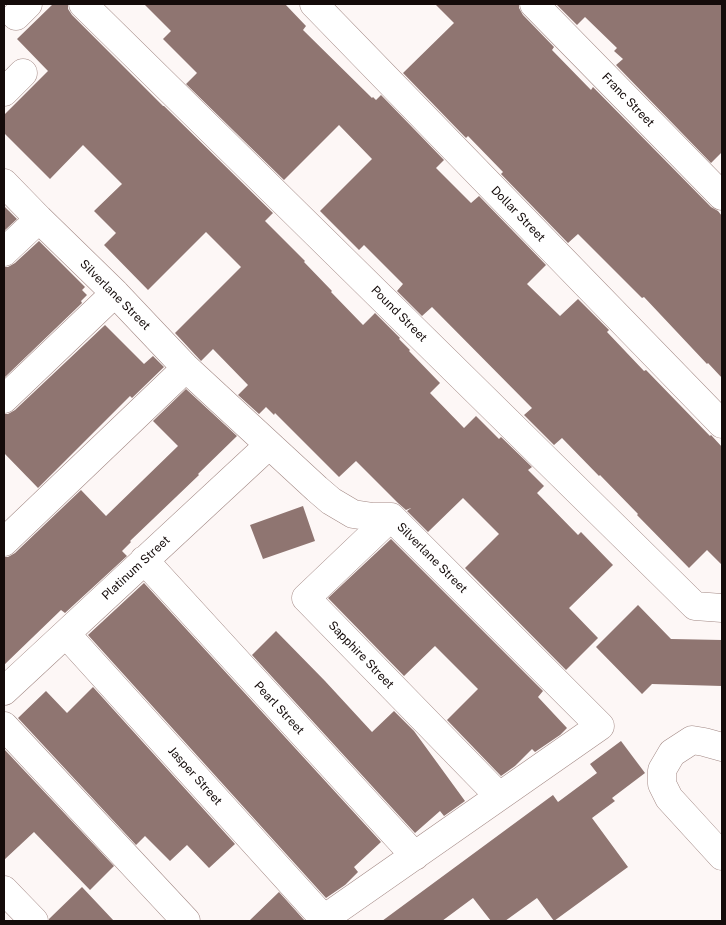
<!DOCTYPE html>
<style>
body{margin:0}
#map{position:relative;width:726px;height:925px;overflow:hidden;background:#fdf7f6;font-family:"Public Sans",sans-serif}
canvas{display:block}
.frame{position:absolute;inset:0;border:5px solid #140b0a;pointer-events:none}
</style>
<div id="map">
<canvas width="726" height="925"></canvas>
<div class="frame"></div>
</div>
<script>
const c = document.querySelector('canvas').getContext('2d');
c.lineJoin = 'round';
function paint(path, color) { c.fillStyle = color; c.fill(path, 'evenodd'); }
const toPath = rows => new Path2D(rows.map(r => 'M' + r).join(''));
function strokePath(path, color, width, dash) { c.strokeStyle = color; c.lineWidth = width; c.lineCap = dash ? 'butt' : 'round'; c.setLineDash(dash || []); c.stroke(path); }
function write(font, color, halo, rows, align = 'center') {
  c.font = font + ' "Public Sans",sans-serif'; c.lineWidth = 5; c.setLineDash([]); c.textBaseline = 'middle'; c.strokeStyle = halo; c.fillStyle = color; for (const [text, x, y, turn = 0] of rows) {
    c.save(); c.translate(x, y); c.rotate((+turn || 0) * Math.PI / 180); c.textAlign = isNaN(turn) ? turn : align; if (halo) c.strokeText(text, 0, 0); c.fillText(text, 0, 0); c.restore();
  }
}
paint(toPath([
 [53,4,68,4,68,9,72,15,163,106,164,106,273,213,265,221,305,261,304,262,332,291,331,292,363,325,375,313,400,338,399,339,410,350,409,351,440,383,430,393,464,428,476,416,499,439,501,437,532,467,528,470,544,486,537,493,578,535,581,532,613,565,569,608,598,638,566,670,465,568,499,534,463,498,428,532,407,511,411,508,406,510,398,503,356,461,339,477,275,413,274,415,266,407,259,414,238,395,248,385,213,349,201,361,175,333,241,267,206,232,148,290,104,245,116,233,94,211,122,184,83,145,50,179,4,133,4,115,48,71,17,39],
 [144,4,285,4,306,26,303,30,372,98,373,97,376,100,381,95,444,160,436,168,471,203,479,196,546,265,527,284,560,316,578,299,609,330,607,332,644,371,646,370,710,436,711,435,722,447,722,565,707,550,689,568,637,515,638,514,600,475,599,476,562,438,554,445,524,415,532,408,432,307,422,316,397,291,403,284,364,245,359,250,320,211,372,159,339,125,284,180,186,84,197,73,163,39,171,31],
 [435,4,519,4,519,8,523,15,554,47,552,50,591,90,593,87,711,207,718,211,722,216,722,378,708,363,707,364,644,297,642,298,578,234,568,243,501,174,503,172,468,136,466,138,403,73,454,23],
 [556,4,722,4,722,152,711,163,616,65,623,59,614,51,617,48,585,17,577,25],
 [4,206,17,219,4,231],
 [39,241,85,287,82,290,87,295,81,301,82,303,4,378,4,267,8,267,15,263],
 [105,325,144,364,153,356,164,367,132,398,130,396,38,488,4,453,4,414,8,414,15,410],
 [186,389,237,436,198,474,199,475,130,541,131,542,122,551,127,556,65,613,61,610,4,665,4,557,8,557,15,553,81,490,106,516,178,446,153,421],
 [303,506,315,541,263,559,250,525],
 [391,539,543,691,538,697,567,728,560,735,535,752,532,749,515,766,501,776,447,720,478,689,435,646,404,676,328,598],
 [144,583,381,842,354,867,358,872,345,885,326,898,88,635],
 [638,605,671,639,722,640,722,686,652,684,642,694,596,647],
 [276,631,325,681,372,732,394,711,414,731,465,801,444,816,440,811,415,833,252,655],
 [93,687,235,844,209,868,187,845,170,861,145,836,136,845,18,718,46,691,67,713],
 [621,741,645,773,612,798,615,801,592,818,628,867,554,921,537,898,505,921,491,921,473,898,442,921,382,921,553,795,558,802,597,773,590,764],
 [4,749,114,866,90,890,34,832,4,860],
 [82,887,114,921,49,921,49,919],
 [279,892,305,921,249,921]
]), '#8f7571');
const minor = toPath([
 [83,4,695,606,722,608],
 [314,4,722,424],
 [534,4,722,196],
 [16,16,28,4],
 [4,92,23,73],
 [4,183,39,219,115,293,186,368,317,489,331,501,353,514,373,517,391,517,600,726,321,921],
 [4,252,39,219],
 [4,399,115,293],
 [391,517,306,598,499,796],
 [4,542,186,368],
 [144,560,415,856],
 [66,634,324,919],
 [4,691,269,445],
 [4,726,186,921],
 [722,747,704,742,692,740,672,753,662,770,662,784,669,798,722,856],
 [4,890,34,921]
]);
strokePath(minor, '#a28884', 29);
strokePath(minor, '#fff', 28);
write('12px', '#140b0a', '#fff', [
 ["Franc Street",628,100,46],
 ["Dollar Street",518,214,46],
 ["Silverlane Street",115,295,45],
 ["Pound Street",399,314,45],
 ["Silverlane Street",432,558,45],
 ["Platinum Street",136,568,-43],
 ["Sapphire Street",361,655,46],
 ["Pearl Street",279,708,47],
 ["Jasper Street",195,776,48]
]);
</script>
